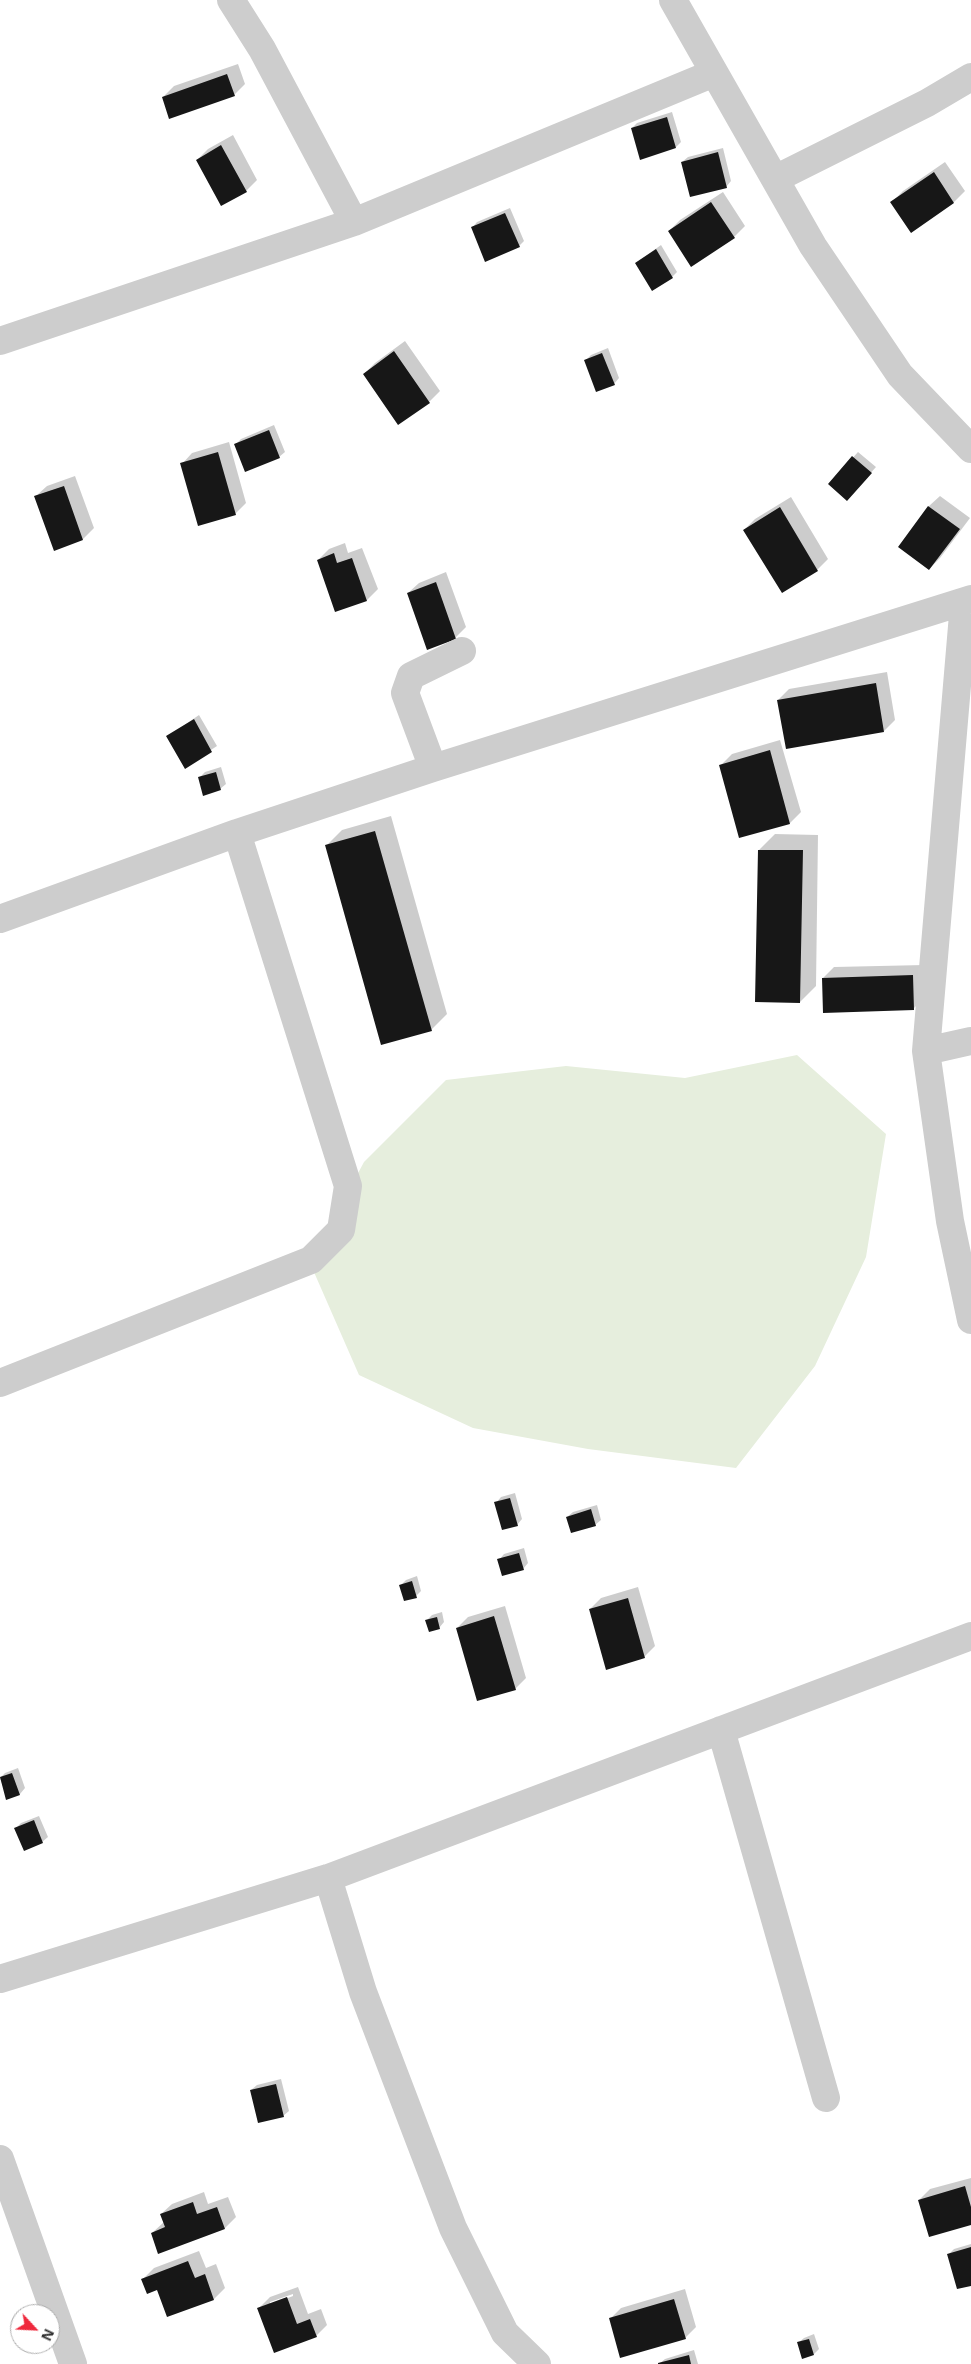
<!DOCTYPE html>
<style>
body{margin:0}
#map{position:relative;width:971px;height:2364px;overflow:hidden;background:#fff;font-family:"Noto Sans",sans-serif}
canvas{display:block}
.north{position:absolute;left:10px;top:2304px;width:50px;height:50px;box-sizing:border-box;background:#fff;border:1px solid #acacac;border-radius:50%;rotate:115deg;font-size:14px;font-weight:700;line-height:20px;text-align:center;color:#303030}
.north::after{content:'';display:block;margin:auto;width:18px;height:22px;background:#ef293d;clip-path:polygon(50% 0,100% 100%,50% 72%,0 100%)}
</style>
<div id="map">
<canvas width="971" height="2364"></canvas>
<div class="north">N</div>
</div>
<script>
const c = document.querySelector('canvas').getContext('2d');
c.lineJoin = 'round';
function paint(path, color) { c.fillStyle = color; c.fill(path, 'evenodd'); }
const toPath = rows => new Path2D(rows.map(r => 'M' + r).join(''));
function strokePath(path, color, width, dash) { c.strokeStyle = color; c.lineWidth = width; c.lineCap = dash ? 'butt' : 'round'; c.setLineDash(dash || []); c.stroke(path); }
paint(toPath([
 [797,1055,886,1134,866,1257,815,1366,736,1468,588,1449,473,1428,359,1375,310,1263,364,1162,446,1080,566,1066,685,1078]
]), '#e6eedd');
paint(toPath([
 [238,64,245,84,234,95,163,97,174,86],
 [672,112,681,142,676,147,632,128,637,123],
 [233,135,257,180,246,191,197,160,208,149],
 [723,148,731,181,726,187,682,162,688,157],
 [945,162,965,191,954,202,911,231,892,202,903,191],
 [723,192,745,226,734,237,669,231,680,220],
 [510,208,524,241,519,246,472,228,477,222],
 [661,245,677,272,672,277,636,263],
 [405,341,440,391,429,402,398,423,364,374,375,363],
 [608,348,619,378,614,384,586,360,591,355],
 [274,425,285,452,279,457,236,444,241,439],
 [229,442,246,503,235,514,182,464,192,453],
 [858,452,876,467,852,494,830,483],
 [75,476,94,528,83,539,54,549,36,496,47,486],
 [940,496,970,518,940,558,929,569,900,546,929,506],
 [791,497,828,559,817,570,782,591,744,530,755,519],
 [345,543,348,553,362,548,378,589,367,600,336,611,318,560,329,549],
 [446,572,466,627,455,638,408,593,419,583],
 [887,672,895,720,884,731,778,700,789,689],
 [199,715,217,746,185,767,167,737],
 [780,740,801,812,790,823,740,837,721,765,732,754],
 [221,767,226,784,220,789,200,777,205,772],
 [391,816,447,1014,431,1030,326,846,342,830],
 [775,834,818,835,816,986,800,1002,759,850],
 [924,965,924,998,913,1009,823,978,834,967],
 [515,1493,522,1519,517,1525,496,1503,501,1497],
 [597,1505,601,1520,595,1525,567,1517,573,1512],
 [524,1548,528,1563,523,1569,499,1560,504,1554],
 [417,1576,421,1591,416,1596,401,1585,406,1580],
 [638,1587,655,1646,644,1657,590,1609,601,1598],
 [505,1606,526,1678,515,1689,457,1628,468,1617],
 [442,1612,444,1622,439,1628,426,1621,432,1615],
 [18,1768,25,1788,20,1794,7,1798,0,1778,5,1773],
 [39,1816,48,1837,42,1842,16,1828,21,1823],
 [281,2079,289,2111,283,2116,251,2090,257,2085],
 [971,2178,971,2224,919,2200,930,2189],
 [204,2192,208,2204,228,2197,236,2217,225,2228,159,2252,152,2233,164,2222,161,2214,172,2204],
 [971,2244,971,2284,949,2254,954,2249],
 [199,2251,206,2268,216,2264,225,2288,214,2299,168,2315,158,2289,143,2279,154,2268],
 [298,2287,308,2314,321,2309,327,2325,316,2336,259,2308,270,2297],
 [293,2294,293,2296,270,2305,270,2302],
 [685,2289,696,2327,685,2338,610,2319,621,2308],
 [814,2334,819,2349,814,2354,798,2343,804,2338],
 [694,2350,698,2364,659,2364,665,2359]
]), '#0003');
paint(toPath([
 [227,74,235,96,169,119,162,97],
 [667,117,676,148,640,160,631,128],
 [221,145,247,192,221,206,196,160],
 [718,152,727,188,690,197,681,162],
 [934,172,954,203,911,233,890,202],
 [711,202,735,238,691,267,668,231],
 [505,213,520,247,485,262,471,227],
 [656,249,673,278,652,291,635,263],
 [394,351,430,403,398,425,363,374],
 [602,353,615,385,596,392,584,360],
 [269,430,280,458,245,472,234,444],
 [218,452,236,515,198,526,180,463],
 [852,456,872,473,847,501,828,484],
 [64,486,83,540,54,551,34,496],
 [928,506,960,529,929,570,898,547],
 [780,507,818,571,782,593,743,530],
 [334,553,337,563,352,558,367,601,335,612,317,560],
 [436,582,456,639,427,650,407,593],
 [876,683,884,732,786,749,777,700],
 [194,719,212,752,185,769,166,736],
 [770,750,790,824,739,838,719,765],
 [216,772,221,790,203,796,198,777],
 [375,831,432,1031,381,1045,325,845],
 [758,850,803,850,800,1003,755,1002],
 [913,975,914,1010,823,1013,822,978],
 [510,1498,518,1526,502,1530,494,1502],
 [591,1509,596,1526,571,1533,566,1517],
 [519,1553,524,1570,502,1576,497,1559],
 [412,1581,417,1598,404,1601,399,1585],
 [628,1598,645,1658,606,1670,589,1609],
 [494,1616,516,1690,477,1701,456,1628],
 [437,1617,440,1629,429,1632,425,1620],
 [12,1773,20,1795,6,1800,0,1777],
 [34,1820,43,1843,24,1851,14,1828],
 [276,2084,284,2117,258,2123,250,2090],
 [965,2186,971,2207,971,2225,929,2237,918,2200],
 [193,2202,197,2214,217,2207,225,2229,158,2254,151,2233,165,2227,160,2214],
 [971,2247,971,2286,957,2289,947,2254],
 [188,2261,195,2278,205,2274,214,2300,167,2317,157,2290,147,2294,141,2279],
 [287,2297,297,2324,310,2319,317,2337,274,2353,257,2308],
 [674,2299,686,2339,620,2358,609,2318],
 [809,2339,814,2355,802,2359,797,2342],
 [689,2355,691,2364,658,2364,658,2363]
]), '#171717');
strokePath(toPath([
 [231,0,262,49,354,222],
 [673,0,813,246,900,375,971,449],
 [775,179,927,103,971,77],
 [0,341,354,222,714,73],
 [964,603,926,1051,950,1221,971,1320],
 [433,768,405,693,411,676,462,651],
 [0,919,237,833,433,768,971,599],
 [926,1051,971,1041],
 [0,1383,311,1260,341,1230,348,1186,237,833],
 [721,1730,826,2098],
 [328,1878,363,1992,453,2228,505,2333,537,2364],
 [0,1979,328,1878,971,1636],
 [0,2159,73,2364]
]), '#cdcdcd', 28);
</script>
